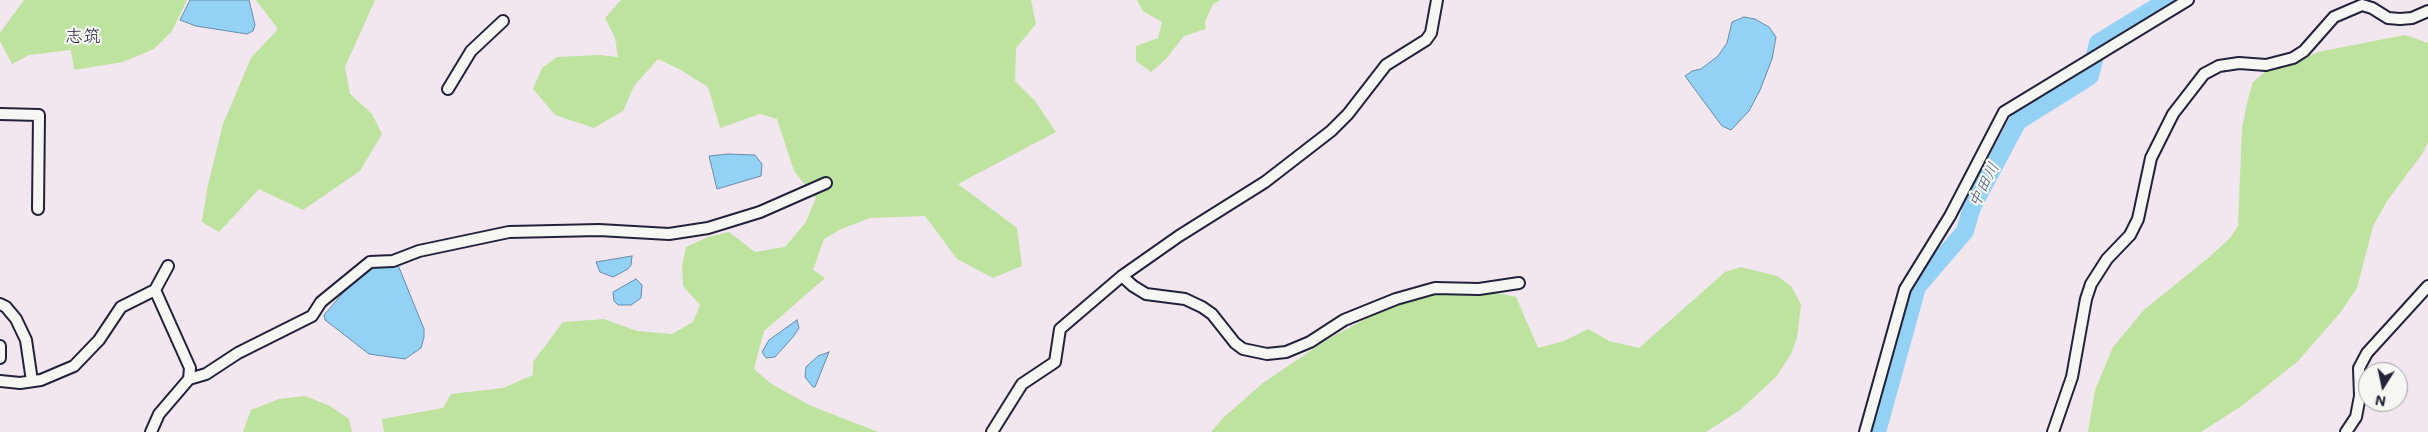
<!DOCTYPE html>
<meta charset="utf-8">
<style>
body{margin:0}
#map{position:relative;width:2428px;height:432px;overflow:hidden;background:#f2e6ef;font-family:Mali,sans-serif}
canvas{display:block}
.north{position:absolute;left:2358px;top:362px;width:50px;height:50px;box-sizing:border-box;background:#f6f6f2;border:1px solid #a1a1a9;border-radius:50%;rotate:190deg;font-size:14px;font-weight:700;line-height:20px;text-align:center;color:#22223b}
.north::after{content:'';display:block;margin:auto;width:18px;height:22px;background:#22223b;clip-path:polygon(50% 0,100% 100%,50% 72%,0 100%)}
</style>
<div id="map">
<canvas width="2428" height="432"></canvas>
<div class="north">N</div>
</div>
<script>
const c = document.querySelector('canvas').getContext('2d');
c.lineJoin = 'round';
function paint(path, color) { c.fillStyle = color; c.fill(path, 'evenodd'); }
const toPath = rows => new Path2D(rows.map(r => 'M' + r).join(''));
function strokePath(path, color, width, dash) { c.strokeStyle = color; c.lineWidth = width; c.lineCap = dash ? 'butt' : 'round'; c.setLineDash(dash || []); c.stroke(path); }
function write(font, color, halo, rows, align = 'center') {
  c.font = font + ' Mali,"Klee One",sans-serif'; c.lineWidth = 4.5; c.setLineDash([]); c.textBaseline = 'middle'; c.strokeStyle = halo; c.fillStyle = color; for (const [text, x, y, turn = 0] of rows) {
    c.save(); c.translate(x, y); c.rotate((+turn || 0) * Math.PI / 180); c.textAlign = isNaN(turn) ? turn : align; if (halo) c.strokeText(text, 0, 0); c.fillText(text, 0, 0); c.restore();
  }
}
paint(toPath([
 [24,0,187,0,172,31,154,49,123,62,74,70,71,50,29,55,12,64,0,41,0,33],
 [256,0,375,0,345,67,350,94,372,114,382,134,360,171,303,210,259,189,219,232,202,222,208,185,223,124,251,58,278,29],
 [621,0,1031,0,1036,24,1016,48,1015,81,1035,101,1056,132,958,184,1017,228,1022,266,993,278,957,259,925,216,870,218,841,229,824,239,813,270,825,278,764,331,754,369,770,383,809,405,878,432,384,432,382,419,443,408,451,394,503,388,533,375,533,362,563,322,604,319,637,331,672,334,693,322,700,305,683,286,682,266,686,247,708,237,729,232,755,252,785,247,806,222,816,198,794,171,777,119,760,114,720,128,708,87,681,70,658,59,634,86,623,111,594,128,555,115,533,89,542,68,557,57,599,55,618,57,615,38,605,18],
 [1137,0,1221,0,1213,4,1205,22,1206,29,1184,36,1166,59,1151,72,1136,61,1136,46,1158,38,1162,22,1143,11],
 [2405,35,2428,43,2428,142,2422,154,2387,201,2373,226,2357,288,2340,313,2297,362,2243,405,2201,432,2088,432,2095,390,2113,347,2144,310,2208,258,2230,238,2238,226,2242,128,2248,99,2253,82,2265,72,2287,67,2318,52],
 [1741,267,1777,276,1791,286,1801,304,1797,338,1792,352,1777,376,1740,410,1706,432,1211,432,1223,418,1263,383,1328,339,1415,293,1478,289,1516,297,1538,348,1564,341,1588,329,1609,341,1639,348,1725,272],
 [305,396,330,406,349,419,352,432,243,432,251,410,279,399]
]), '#bde39e');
const water = toPath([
 [190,0,249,0,255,25,253,31,247,34,196,26,180,20,190,0],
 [1744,17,1755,19,1769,27,1776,37,1772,59,1760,90,1749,111,1731,130,1722,126,1685,76,1692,71,1701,69,1718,56,1727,43,1732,22,1744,17],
 [728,154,755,155,762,164,761,176,717,189,709,156,728,154],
 [632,256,631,265,628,269,613,277,600,272,596,262,632,256],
 [398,265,424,329,424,337,421,348,405,359,369,354,333,326,325,320,324,315,349,286,371,267,398,265],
 [636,279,642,285,641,298,631,305,618,305,614,301,613,292,636,279],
 [797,320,799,328,793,337,775,357,766,358,762,352,769,340,797,320],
 [829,352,815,387,813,387,805,377,806,367,818,356,829,352]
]);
paint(water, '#93d2f4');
strokePath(water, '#668caa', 1);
strokePath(toPath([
 [1877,432,1917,287,1965,231,1972,207,2018,121,2090,76,2098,43,2168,0]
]), '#93d2f4', 18);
const street = toPath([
 [448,89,471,51,503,21],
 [0,114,39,115,38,209],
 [1122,276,1133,286,1146,294,1185,299,1202,307,1212,314,1235,343,1243,349,1267,354,1286,352,1310,342,1344,320,1396,299,1435,288,1479,289,1519,283],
 [0,304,6,307,16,319,26,340,32,381],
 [0,346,0,358],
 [189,379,206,374,238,353,312,316,321,302,370,262,393,261,419,251,509,232,599,230,669,234,708,228,760,212,826,183],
 [0,381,20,383,41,380,74,366,99,340,121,307,155,290,168,266],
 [151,432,159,414,189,379,190,368,155,290],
 [992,432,1022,384,1055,362,1060,329,1122,276,1179,236,1265,182,1331,131,1348,114,1386,65,1426,40,1431,33,1437,0],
 [1865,432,1905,289,1950,216,2004,112,2188,0],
 [2053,432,2072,377,2086,299,2091,284,2107,259,2130,235,2138,219,2151,158,2173,114,2204,74,2219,66,2239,63,2266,65,2293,58,2304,51,2334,17,2362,5,2372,8,2388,18,2400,19,2412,18,2428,11],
 [2346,432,2356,417,2360,396,2359,368,2367,353,2428,286]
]);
strokePath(street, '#22223b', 14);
strokePath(street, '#f6f6f2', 10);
write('italic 16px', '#445772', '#f6f6f2', [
 ["中田川",1984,185,-63]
]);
write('18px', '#22223b', '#f6f6f2', [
 ["志筑",83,36]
]);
</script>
